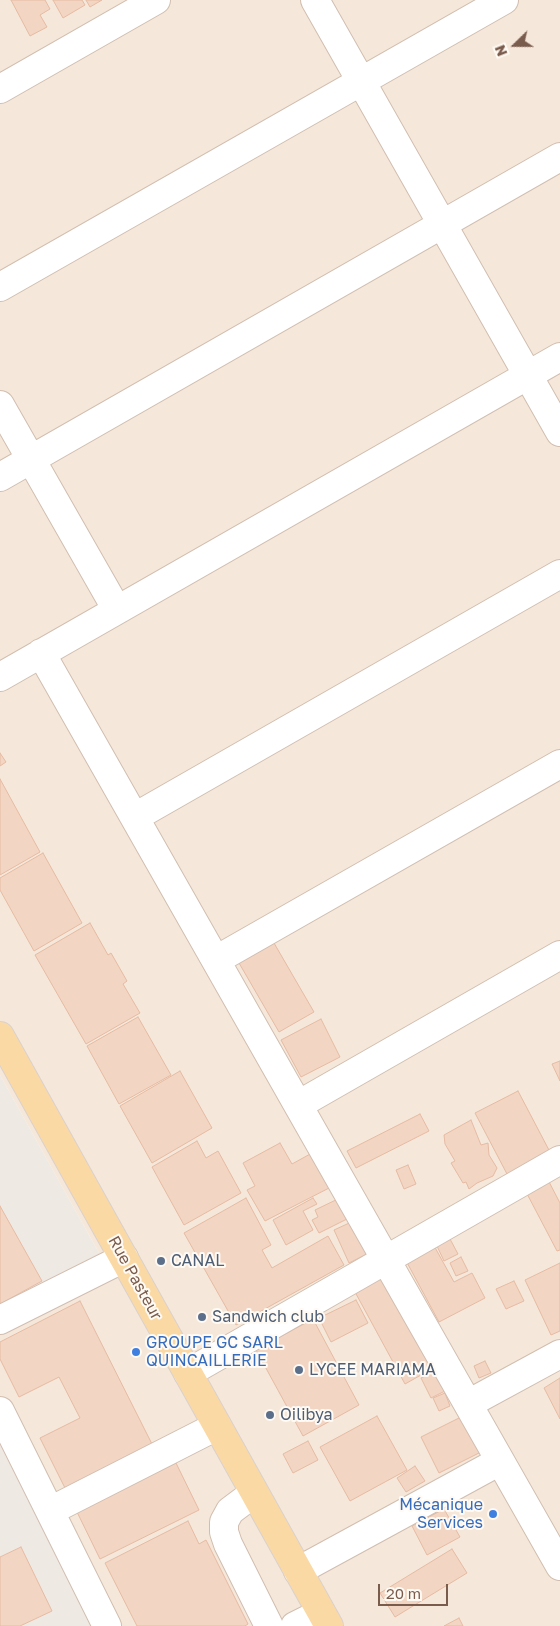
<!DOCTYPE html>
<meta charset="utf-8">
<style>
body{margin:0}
#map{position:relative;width:560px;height:1626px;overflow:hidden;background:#fdf6ec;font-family:"Golos Text",sans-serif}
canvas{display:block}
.north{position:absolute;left:490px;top:20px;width:50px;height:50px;-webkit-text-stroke:4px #fffaf3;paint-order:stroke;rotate:248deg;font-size:14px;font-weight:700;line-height:20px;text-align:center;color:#7a5c4d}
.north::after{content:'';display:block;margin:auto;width:18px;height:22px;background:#7a5c4d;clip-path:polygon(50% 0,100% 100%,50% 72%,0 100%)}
.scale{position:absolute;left:378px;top:1584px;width:70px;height:22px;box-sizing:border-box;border:2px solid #7a5c4d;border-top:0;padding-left:6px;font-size:15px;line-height:18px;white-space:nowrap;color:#7a5c4d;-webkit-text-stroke:4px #fffaf3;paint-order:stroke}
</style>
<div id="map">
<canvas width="560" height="1626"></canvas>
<div class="north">N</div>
<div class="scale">20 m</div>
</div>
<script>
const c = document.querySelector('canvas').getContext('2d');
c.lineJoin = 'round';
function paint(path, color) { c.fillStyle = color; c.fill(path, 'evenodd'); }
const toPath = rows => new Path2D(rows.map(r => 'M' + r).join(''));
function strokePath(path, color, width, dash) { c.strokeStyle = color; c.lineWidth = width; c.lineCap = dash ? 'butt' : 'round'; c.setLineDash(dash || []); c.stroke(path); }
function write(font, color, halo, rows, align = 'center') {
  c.font = font + ' "Golos Text",sans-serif'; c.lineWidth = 4; c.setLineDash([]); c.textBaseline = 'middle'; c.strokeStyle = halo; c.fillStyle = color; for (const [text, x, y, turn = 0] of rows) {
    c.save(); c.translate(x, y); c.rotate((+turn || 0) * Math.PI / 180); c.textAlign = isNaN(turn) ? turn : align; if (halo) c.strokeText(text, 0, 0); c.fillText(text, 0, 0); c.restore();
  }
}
paint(toPath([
 [0,0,560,0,560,1626,99,1626,0,1424,0,1313,103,1260,0,1075]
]), '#f5e8da');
paint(toPath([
 [0,1075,103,1260,0,1313],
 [0,1424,99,1626,0,1626]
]), '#efe9e4');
const building = toPath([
 [11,0,45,0,50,9,40,15,47,27,30,36,11,0],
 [53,0,82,0,85,5,63,18,53,0],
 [86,0,102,0,90,7,86,0],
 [0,753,6,762,0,766,0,753],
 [0,779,40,852,0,875,0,779],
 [43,853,82,923,34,951,0,890,0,878,43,853],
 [90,923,108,955,111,953,127,981,123,984,140,1013,86,1044,35,955,90,923],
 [274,943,314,1012,279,1032,239,963,274,943],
 [138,1017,171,1075,119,1104,87,1046,138,1017],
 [321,1019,340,1057,301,1077,281,1040,321,1019],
 [560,1061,560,1081,552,1064,560,1061],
 [180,1071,212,1128,152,1163,120,1106,180,1071],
 [518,1091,550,1152,507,1174,475,1113,518,1091],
 [420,1114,429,1131,356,1168,347,1151,420,1114],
 [471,1120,481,1145,488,1143,489,1155,497,1168,493,1176,477,1183,469,1189,466,1182,463,1183,451,1163,455,1161,445,1144,444,1135,471,1120],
 [197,1141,206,1158,218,1151,241,1193,184,1225,152,1167,197,1141],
 [280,1143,292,1164,312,1153,331,1187,265,1221,247,1190,255,1186,243,1163,280,1143],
 [408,1165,416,1184,404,1189,396,1170,408,1165],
 [547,1178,560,1203,560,1250,557,1251,525,1190,547,1178],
 [342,1197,351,1217,319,1233,312,1220,318,1217,315,1210,342,1197],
 [246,1198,271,1245,262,1250,272,1268,328,1236,344,1265,236,1325,184,1233,246,1198],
 [313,1198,317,1204,303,1211,313,1230,286,1245,273,1220,313,1198],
 [0,1206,42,1281,0,1304,0,1206],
 [358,1219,373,1251,349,1263,334,1230,358,1219],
 [450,1239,458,1254,444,1261,437,1246,450,1239],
 [432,1242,454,1282,472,1273,485,1298,439,1322,404,1257,432,1242],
 [461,1257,468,1271,456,1276,450,1263,461,1257],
 [560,1263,560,1331,551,1335,525,1280,560,1263],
 [387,1274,437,1366,405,1384,355,1292,387,1274],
 [514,1281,524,1301,506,1309,496,1289,514,1281],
 [356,1300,368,1323,331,1342,319,1318,356,1300],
 [80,1301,155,1450,68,1494,40,1438,80,1418,59,1377,19,1397,0,1359,0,1342,80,1301],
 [313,1319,359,1405,303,1436,256,1350,313,1319],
 [485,1361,491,1373,479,1378,474,1366,485,1361],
 [436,1371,445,1391,431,1398,421,1378,436,1371],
 [560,1378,560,1419,544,1388,560,1378],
 [445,1393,450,1406,439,1411,433,1398,445,1393],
 [377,1416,407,1470,350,1501,320,1447,377,1416],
 [463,1416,481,1452,439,1473,421,1437,463,1416],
 [308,1441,318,1460,293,1473,283,1454,308,1441],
 [176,1463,199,1510,100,1559,77,1512,176,1463],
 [415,1466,425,1481,406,1492,397,1478,415,1466],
 [444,1509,460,1537,427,1555,412,1526,444,1509],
 [188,1521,199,1544,206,1540,248,1624,245,1626,137,1626,105,1563,188,1521],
 [21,1547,52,1611,20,1626,0,1626,0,1557,21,1547],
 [452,1549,467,1573,395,1617,380,1593,452,1549],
 [459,1618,463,1626,444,1626,459,1618]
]);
paint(building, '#f3d5c3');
strokePath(building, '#e6bba3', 1);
const minor = toPath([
 [315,0,560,432],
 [0,89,156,0],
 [0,287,504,0],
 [0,405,117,610],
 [0,477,560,157],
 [41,653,560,1566],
 [0,677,560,357],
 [135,817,560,574],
 [216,960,560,764],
 [298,1105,560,955],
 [0,1320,124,1258],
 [188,1373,560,1160],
 [468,1404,560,1354],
 [0,1411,107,1626],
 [254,1493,230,1511,224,1522,224,1532,228,1544,269,1626],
 [50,1511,217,1426],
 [298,1571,500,1461],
 [295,1626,321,1613]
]);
const major = toPath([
 [0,1036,329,1626]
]);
strokePath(minor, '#d1beb0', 30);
strokePath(major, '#dad1cd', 30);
strokePath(minor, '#fff', 28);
strokePath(major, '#fbd9a5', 28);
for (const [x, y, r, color] of [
 [161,1261,5,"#5c6f8a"],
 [202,1317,5,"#5c6f8a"],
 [136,1352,5,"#3f7fe0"],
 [299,1370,5,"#5c6f8a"],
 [270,1415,5,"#5c6f8a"],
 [493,1514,5,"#3f7fe0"]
]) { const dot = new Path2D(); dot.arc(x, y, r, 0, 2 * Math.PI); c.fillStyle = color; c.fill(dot); strokePath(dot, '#fffaf3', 2); }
write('16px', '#4e5e75', '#fffaf3', [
 ["CANAL",171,1261],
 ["Sandwich club",212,1317],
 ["LYCEE MARIAMA",309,1370],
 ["Oilibya",280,1415]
], 'left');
write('16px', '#7a5c4d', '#fffaf3', [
 ["Rue Pasteur",135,1278,61]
]);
write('16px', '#366cbe', '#fffaf3', [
 ["GROUPE GC SARL",146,1343],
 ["QUINCAILLERIE",146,1361],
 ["Mécanique",483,1505,"right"],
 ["Services",483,1523,"right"]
], 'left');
</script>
